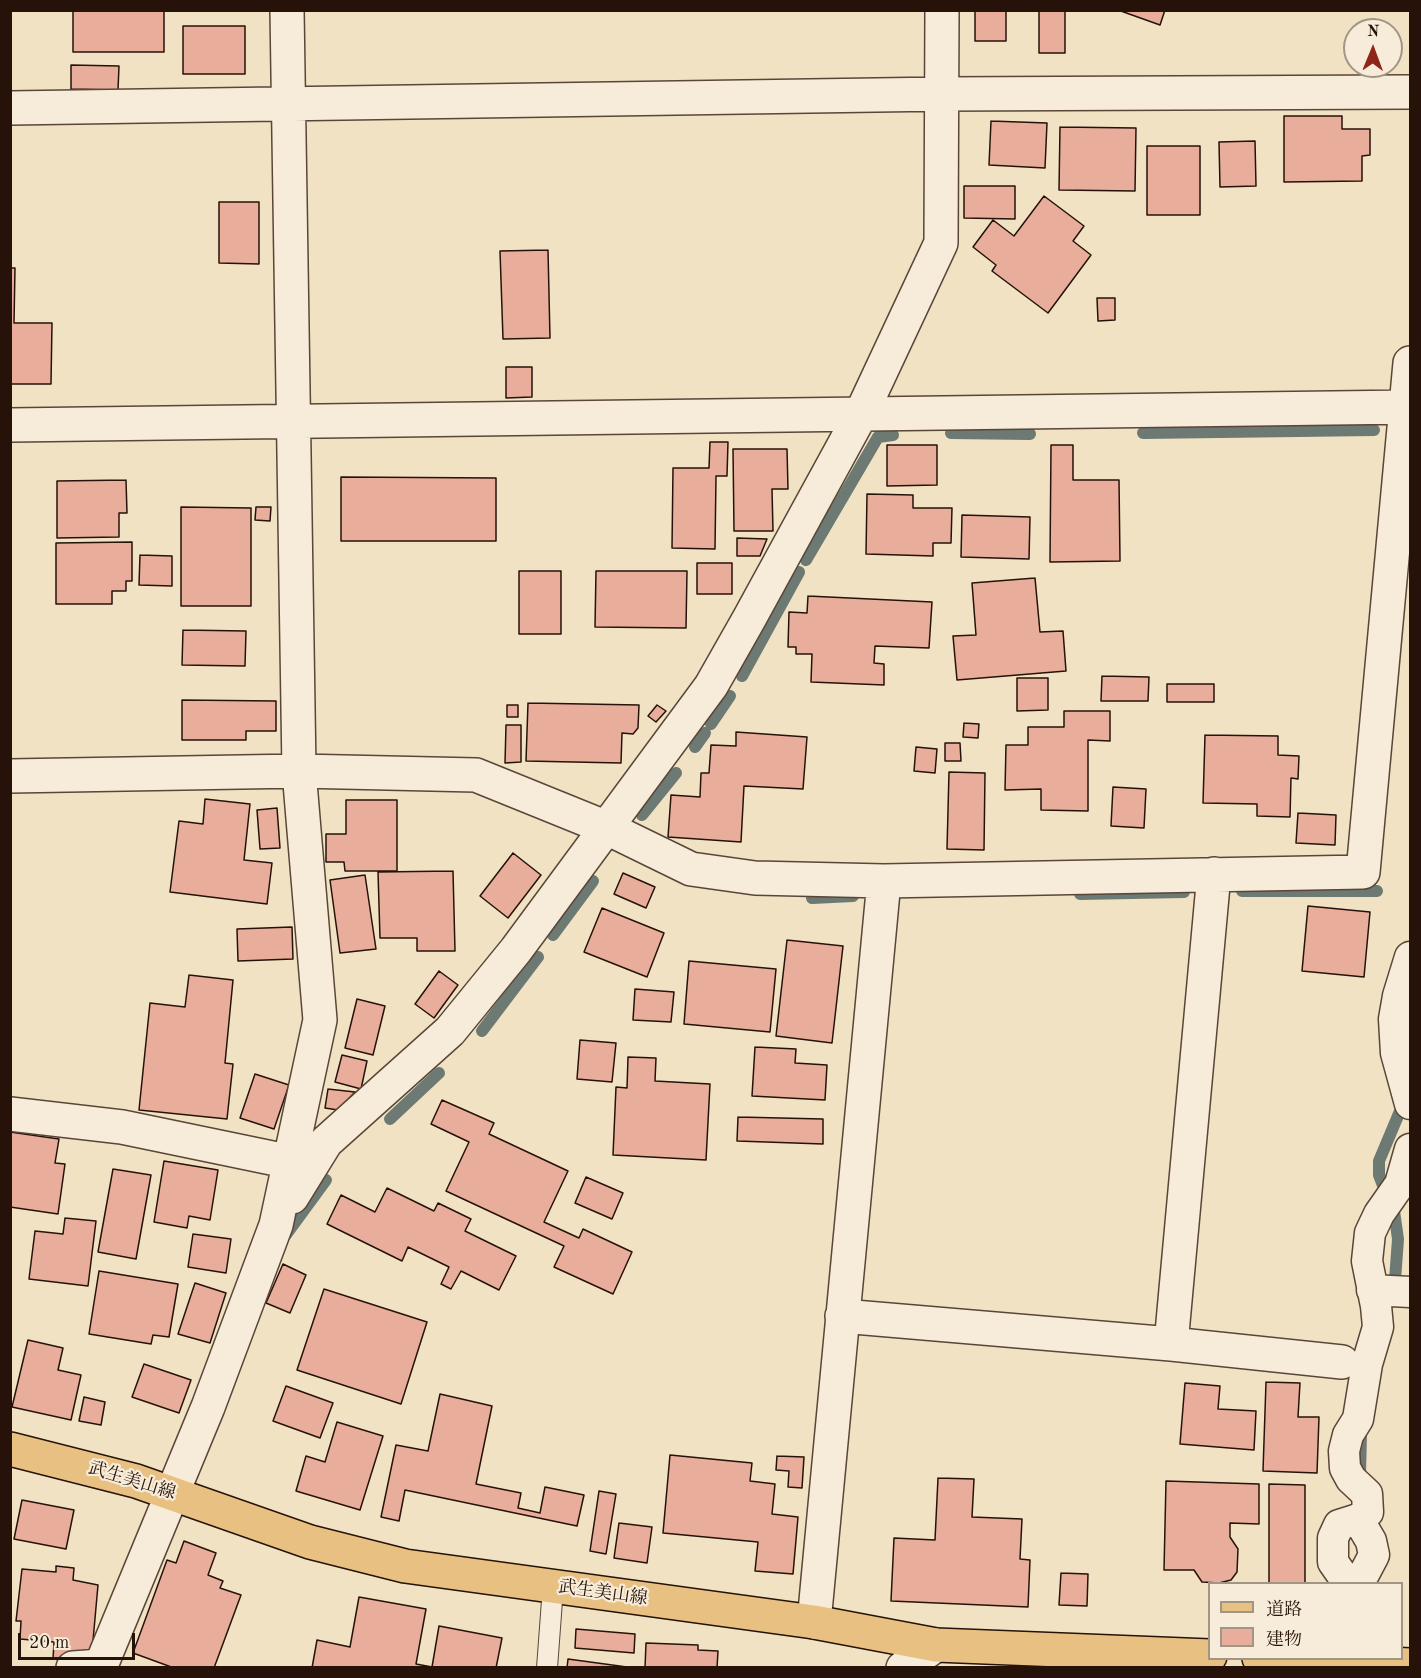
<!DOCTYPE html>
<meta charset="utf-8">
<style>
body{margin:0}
#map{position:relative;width:1421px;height:1678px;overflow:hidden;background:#f1e2c4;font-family:"Old Standard TT","Noto Serif JP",serif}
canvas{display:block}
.frame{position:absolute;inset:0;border:12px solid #261209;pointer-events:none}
.legend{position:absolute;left:1208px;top:1582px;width:195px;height:78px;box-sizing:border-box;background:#f6ecd9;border:2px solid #a39586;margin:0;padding:8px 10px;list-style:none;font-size:18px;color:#261209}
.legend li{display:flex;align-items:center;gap:12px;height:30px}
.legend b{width:30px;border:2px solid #a39586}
.north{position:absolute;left:1343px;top:18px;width:60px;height:60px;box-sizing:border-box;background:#f6ecd9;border:2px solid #a39586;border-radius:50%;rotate:1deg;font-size:16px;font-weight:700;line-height:24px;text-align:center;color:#261209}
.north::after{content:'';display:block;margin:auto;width:21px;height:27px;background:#8f2418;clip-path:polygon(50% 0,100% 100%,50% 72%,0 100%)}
.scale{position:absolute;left:18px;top:1633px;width:117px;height:27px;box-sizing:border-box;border:3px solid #261209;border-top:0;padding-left:8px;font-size:18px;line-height:21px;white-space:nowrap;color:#261209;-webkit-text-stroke:4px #f6ecd9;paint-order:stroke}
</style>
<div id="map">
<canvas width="1421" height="1678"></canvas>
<div class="frame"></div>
<ul class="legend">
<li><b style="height:8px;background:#e8c182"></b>道路</li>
<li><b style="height:16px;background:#e8ae9b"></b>建物</li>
</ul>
<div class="north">N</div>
<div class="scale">20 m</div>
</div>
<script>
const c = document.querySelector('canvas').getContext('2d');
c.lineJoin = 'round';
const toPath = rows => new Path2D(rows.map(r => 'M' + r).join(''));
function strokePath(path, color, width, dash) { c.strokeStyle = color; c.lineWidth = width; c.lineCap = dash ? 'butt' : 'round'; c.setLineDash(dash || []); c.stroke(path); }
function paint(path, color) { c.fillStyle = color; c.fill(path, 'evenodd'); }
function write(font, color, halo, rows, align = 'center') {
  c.font = font + ' "Old Standard TT","Noto Serif JP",serif'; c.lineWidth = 4.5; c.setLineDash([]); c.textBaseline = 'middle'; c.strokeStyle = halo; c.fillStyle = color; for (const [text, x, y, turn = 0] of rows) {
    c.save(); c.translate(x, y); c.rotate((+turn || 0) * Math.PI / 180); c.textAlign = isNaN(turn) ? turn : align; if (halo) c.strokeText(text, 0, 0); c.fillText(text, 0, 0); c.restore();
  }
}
strokePath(toPath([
 [951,433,1030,434],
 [1143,433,1374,430],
 [806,560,878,437,893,435],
 [742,676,799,572],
 [711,724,730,696],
 [695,747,705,733],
 [642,815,676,773],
 [1242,891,1377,891],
 [1080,894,1184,892],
 [812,898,853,896],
 [553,935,593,881],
 [482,1031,538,957],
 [390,1119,439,1073],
 [1384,1188,1379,1175,1379,1161,1400,1111],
 [1393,1204,1398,1239,1395,1280],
 [285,1236,326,1180],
 [1360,1475,1361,1433]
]), '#6d7973', 12);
const building = toPath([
 [73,10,164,10,164,52,73,52,73,10],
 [975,10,1006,10,1006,41,975,41,975,10],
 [1039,10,1065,10,1065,53,1039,53,1039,10],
 [1118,10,1165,10,1160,25,1118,10],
 [183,26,245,26,245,74,183,74,183,26],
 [71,65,119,66,118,90,71,89,71,65],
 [1284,116,1342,116,1342,129,1370,129,1370,155,1362,156,1362,181,1284,182,1284,116],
 [991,121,1047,123,1045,168,989,165,991,121],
 [1060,127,1136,128,1135,191,1059,190,1060,127],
 [1255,141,1256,186,1220,187,1219,142,1255,141],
 [1147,146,1200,146,1200,215,1147,215,1147,146],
 [964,186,1015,186,1015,219,964,218,964,186],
 [1044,196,1084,226,1073,241,1091,255,1048,313,992,271,996,265,973,247,993,220,1014,236,1044,196],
 [219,202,259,202,259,264,219,263,219,202],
 [548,250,550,338,503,339,500,251,548,250],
 [10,268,15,268,14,323,52,323,51,384,10,384,10,268],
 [1097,298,1115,298,1115,320,1098,321,1097,298],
 [506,367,532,367,532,397,506,398,506,367],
 [710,442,728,442,727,476,716,476,715,549,672,548,673,468,709,468,710,442],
 [887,445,937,445,937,485,887,486,887,445],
 [1051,445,1073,445,1073,480,1119,480,1120,561,1050,562,1051,445],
 [733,449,787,449,788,489,772,489,773,531,734,531,733,449],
 [341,477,496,478,496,541,341,541,341,477],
 [126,480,127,513,119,513,119,537,57,538,57,481,126,480],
 [867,494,913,495,913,508,952,508,951,543,933,543,933,556,866,554,867,494],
 [181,507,251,508,251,606,181,606,181,507],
 [256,507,271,507,270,521,255,520,256,507],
 [962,515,1030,517,1029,559,961,557,962,515],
 [737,538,767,539,760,556,737,556,737,538],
 [132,542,132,581,126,581,126,591,112,591,112,604,56,604,56,543,132,542],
 [140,555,172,556,172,586,139,585,140,555],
 [697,563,732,563,732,594,697,594,697,563],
 [519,571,561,571,561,634,519,634,519,571],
 [596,571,687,571,686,628,595,627,596,571],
 [1035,578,1040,632,1063,631,1066,671,957,680,953,636,976,635,972,583,1035,578],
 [808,596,932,602,929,648,875,646,874,663,884,664,884,685,811,682,812,654,796,654,796,647,788,647,789,612,807,613,808,596],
 [183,630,246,631,245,666,182,665,183,630],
 [1102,676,1149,677,1148,701,1101,701,1102,676],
 [1017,678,1048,678,1048,710,1017,711,1017,678],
 [1167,684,1214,684,1214,702,1167,702,1167,684],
 [182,700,276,701,276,731,246,731,246,740,182,740,182,700],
 [528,703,639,705,638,728,633,734,622,733,621,763,526,761,528,703],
 [507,705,518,705,518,717,507,717,507,705],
 [657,705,666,711,656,722,648,716,657,705],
 [1064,711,1110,711,1110,741,1088,740,1088,811,1041,810,1041,789,1005,790,1006,745,1028,745,1028,727,1064,727,1064,711],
 [964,723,979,724,978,738,963,737,964,723],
 [506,725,521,725,521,762,505,763,506,725],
 [736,732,807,737,803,789,744,786,741,842,668,837,671,795,700,797,701,773,709,773,711,745,736,746,736,732],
 [1205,735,1278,736,1278,755,1299,756,1298,779,1291,778,1290,817,1257,816,1257,804,1203,803,1205,735],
 [945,743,960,743,961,761,945,761,945,743],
 [916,747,937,749,935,773,914,771,916,747],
 [949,772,985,773,984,850,947,849,949,772],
 [1113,787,1146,789,1144,828,1111,826,1113,787],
 [205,799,250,804,244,860,272,863,267,904,170,892,179,821,203,824,205,799],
 [346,800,397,800,397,871,345,871,344,862,326,862,326,834,346,834,346,800],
 [277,808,280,848,260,849,257,810,277,808],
 [1298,813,1336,815,1335,845,1296,843,1298,813],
 [513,853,541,875,508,918,480,896,513,853],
 [453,871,455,951,417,951,417,938,380,938,378,872,453,871],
 [623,873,655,887,646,908,614,894,623,873],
 [365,875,376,949,340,953,330,880,365,875],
 [1308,906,1370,912,1364,977,1302,971,1308,906],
 [602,908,664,933,647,977,584,952,602,908],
 [292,927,293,959,238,961,237,929,292,927],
 [787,940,843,946,832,1043,776,1036,787,940],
 [689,961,776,969,770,1032,684,1024,689,961],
 [439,971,458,985,434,1018,415,1004,439,971],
 [189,975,233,980,225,1063,233,1064,227,1119,139,1110,150,1003,185,1007,189,975],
 [635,989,674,992,671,1022,633,1020,635,989],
 [357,999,385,1006,373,1055,345,1048,357,999],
 [580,1040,616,1043,612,1082,577,1079,580,1040],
 [755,1047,796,1049,795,1063,827,1065,825,1100,752,1096,755,1047],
 [342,1055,367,1061,361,1089,335,1082,342,1055],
 [628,1057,656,1058,655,1081,710,1084,706,1160,613,1155,616,1087,627,1088,628,1057],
 [255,1074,289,1085,274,1129,240,1118,255,1074],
 [328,1089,355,1092,338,1110,325,1108,328,1089],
 [442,1100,494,1123,489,1134,568,1171,544,1222,579,1238,583,1229,632,1252,613,1294,554,1267,564,1246,446,1191,469,1142,431,1124,442,1100],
 [738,1117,823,1119,823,1144,737,1141,738,1117],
 [10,1132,59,1139,55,1163,65,1164,58,1214,10,1207,10,1132],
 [164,1161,218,1170,210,1220,189,1216,187,1228,154,1222,164,1161],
 [113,1169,151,1175,136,1259,98,1252,113,1169],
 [586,1177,623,1193,612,1219,575,1203,586,1177],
 [387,1188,434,1211,438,1203,471,1219,465,1231,516,1256,499,1290,461,1271,451,1289,441,1284,449,1267,408,1247,402,1261,327,1224,341,1195,375,1212,387,1188],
 [65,1218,96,1221,88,1286,29,1279,35,1231,63,1234,65,1218],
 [193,1234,231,1239,226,1273,188,1267,193,1234],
 [283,1264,306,1275,290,1313,266,1303,283,1264],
 [99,1271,178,1284,169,1337,153,1335,151,1344,89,1334,99,1271],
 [195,1283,226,1293,210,1343,178,1334,195,1283],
 [324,1289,427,1322,401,1404,297,1370,324,1289],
 [28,1340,63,1348,58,1370,81,1375,71,1420,12,1407,28,1340],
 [144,1364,191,1380,179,1413,132,1397,144,1364],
 [1266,1382,1300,1383,1298,1417,1319,1417,1317,1473,1263,1471,1266,1382],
 [1185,1383,1220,1386,1218,1409,1256,1411,1254,1450,1180,1444,1185,1383],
 [286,1386,333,1403,320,1438,273,1421,286,1386],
 [440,1394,492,1406,476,1484,521,1493,518,1508,540,1513,545,1487,584,1495,577,1526,405,1490,399,1521,381,1517,396,1445,428,1451,440,1394],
 [84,1397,105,1402,101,1425,79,1421,84,1397],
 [337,1422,383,1436,360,1510,296,1491,306,1456,325,1462,337,1422],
 [670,1455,752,1463,750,1481,775,1484,772,1514,798,1517,793,1574,755,1571,758,1542,663,1533,670,1455],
 [777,1456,804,1457,802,1488,788,1487,789,1471,776,1470,777,1456],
 [938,1478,974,1479,972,1517,1022,1519,1020,1559,1030,1560,1028,1607,891,1601,894,1538,935,1540,938,1478],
 [1166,1481,1259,1484,1259,1524,1230,1523,1230,1537,1238,1549,1237,1572,1231,1580,1219,1583,1202,1582,1194,1570,1164,1570,1166,1481],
 [1269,1484,1305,1485,1305,1584,1269,1584,1269,1484],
 [599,1491,616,1494,606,1554,590,1551,599,1491],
 [22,1500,74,1510,66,1549,14,1539,22,1500],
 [619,1523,652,1527,647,1563,614,1558,619,1523],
 [184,1541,216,1553,208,1575,223,1581,220,1588,241,1595,214,1668,174,1668,133,1653,167,1560,176,1563,184,1541],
 [56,1566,74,1568,73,1580,98,1585,91,1663,53,1659,54,1642,20,1639,21,1621,16,1621,22,1569,56,1572,56,1566],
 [1061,1573,1088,1574,1087,1606,1059,1605,1061,1573],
 [359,1597,426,1609,416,1664,432,1667,439,1626,502,1638,496,1668,312,1668,317,1640,350,1647,359,1597],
 [576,1629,635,1634,634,1653,575,1648,576,1629],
 [646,1643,698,1645,698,1650,718,1651,717,1668,645,1668,646,1643],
 [568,1659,627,1667,627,1668,567,1668,568,1659]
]);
paint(building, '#e8ae9b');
strokePath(building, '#261209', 1.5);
const service = toPath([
 [547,1668,553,1587]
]);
const pedestrian = toPath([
 [1410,957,1398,996,1394,1019,1396,1053,1410,1104],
 [1372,1290,1410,1292],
 [1347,1582,1333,1562,1333,1538,1339,1525,1358,1519],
 [1347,1584,1364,1574,1374,1555,1371,1541,1358,1519,1368,1512,1367,1494,1351,1479,1345,1468,1344,1451,1348,1435,1358,1419,1367,1364,1378,1327,1376,1306,1367,1261,1370,1233,1379,1214,1400,1184,1410,1149]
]);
const minor = toPath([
 [10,108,943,94,1410,92],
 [10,425,1410,407],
 [10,776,299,771,476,775,607,828,691,869,755,878,884,881,1363,872,1410,363],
 [10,1114,122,1127,291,1162],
 [292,1197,326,1142,450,1031,516,950,711,686,749,619,861,414,941,243,942,10],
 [842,1316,1171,1344,1342,1362],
 [1171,1344,1214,874],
 [814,1622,884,881],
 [73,1668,101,1666],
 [100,1668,208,1407,276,1225,320,1020,299,771,287,10],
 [903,1668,936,1645]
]);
const primary = toPath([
 [10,1449,136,1481,310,1542,405,1566,814,1622,936,1645,1210,1656],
 [1259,1658,1410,1665]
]);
strokePath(service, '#594638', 22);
strokePath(pedestrian, '#594638', 33);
strokePath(minor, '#594638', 36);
strokePath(primary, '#261209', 36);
strokePath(service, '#f6ecd9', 20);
strokePath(pedestrian, '#f6ecd9', 30);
strokePath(minor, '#f6ecd9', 33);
strokePath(primary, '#e8c182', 33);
write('18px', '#261209', '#f6ecd9', [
 ["武生美山線",132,1481,17],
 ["武生美山線",603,1593,8]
]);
</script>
